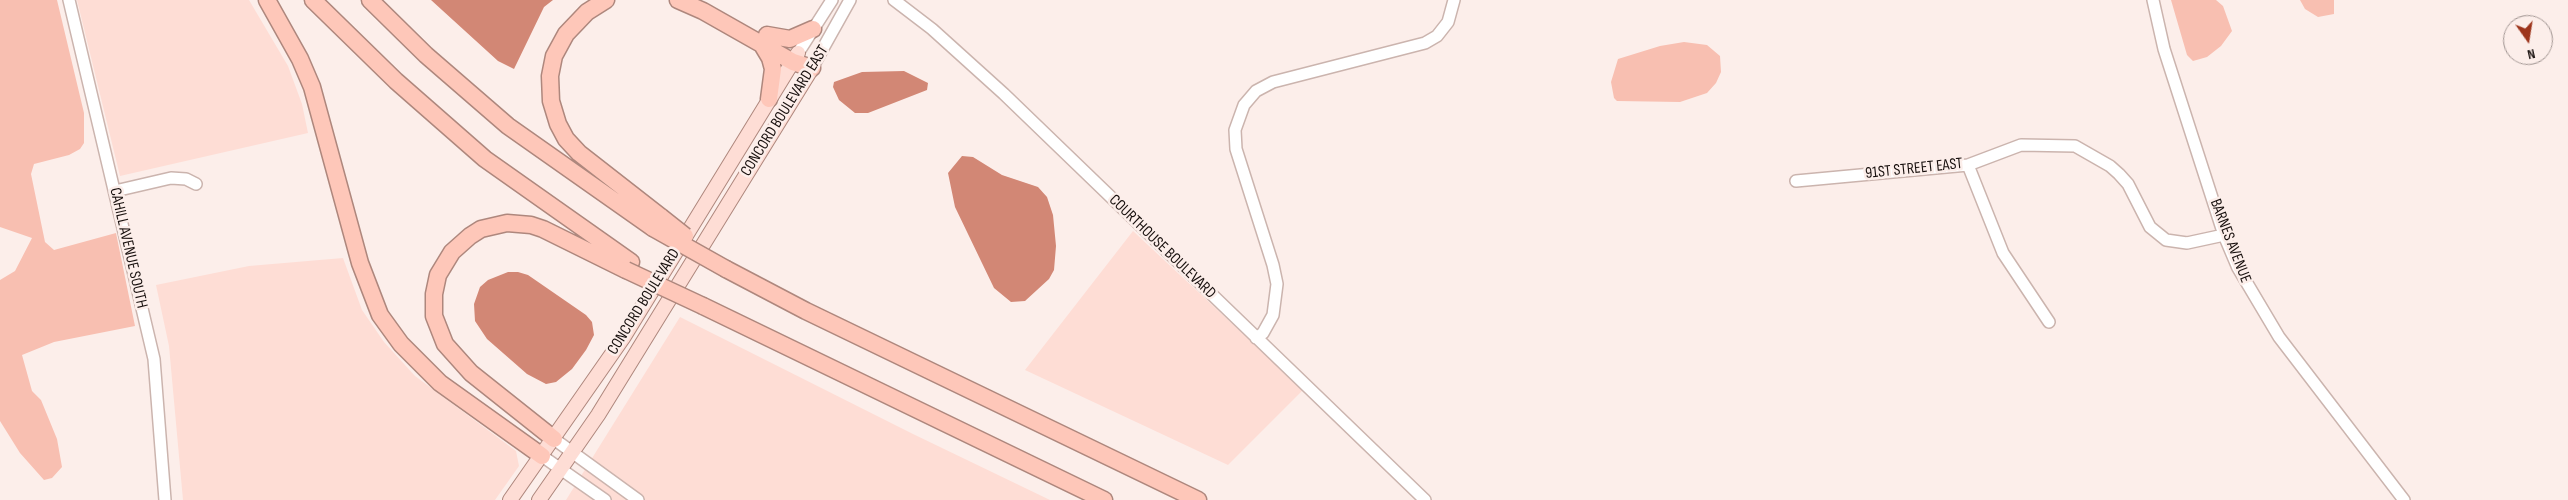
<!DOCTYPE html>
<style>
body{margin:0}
#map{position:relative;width:2568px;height:500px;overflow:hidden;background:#fceeea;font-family:"Sofia Sans Condensed",sans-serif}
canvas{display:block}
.north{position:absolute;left:2503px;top:15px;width:50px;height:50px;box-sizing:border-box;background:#fceeea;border:1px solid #a19592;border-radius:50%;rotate:167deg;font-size:14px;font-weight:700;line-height:20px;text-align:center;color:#18100e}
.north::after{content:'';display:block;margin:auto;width:18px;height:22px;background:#9d351c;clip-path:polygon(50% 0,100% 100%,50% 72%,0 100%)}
</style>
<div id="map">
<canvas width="2568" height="500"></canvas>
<div class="north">N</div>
</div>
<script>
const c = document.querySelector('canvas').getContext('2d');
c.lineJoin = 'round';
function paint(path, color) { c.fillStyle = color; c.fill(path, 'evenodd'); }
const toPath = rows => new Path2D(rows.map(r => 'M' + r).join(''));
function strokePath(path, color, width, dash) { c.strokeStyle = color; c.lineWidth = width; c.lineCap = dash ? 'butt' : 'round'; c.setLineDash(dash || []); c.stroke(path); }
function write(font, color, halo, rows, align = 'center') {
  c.font = font + ' "Sofia Sans Condensed",sans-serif'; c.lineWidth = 5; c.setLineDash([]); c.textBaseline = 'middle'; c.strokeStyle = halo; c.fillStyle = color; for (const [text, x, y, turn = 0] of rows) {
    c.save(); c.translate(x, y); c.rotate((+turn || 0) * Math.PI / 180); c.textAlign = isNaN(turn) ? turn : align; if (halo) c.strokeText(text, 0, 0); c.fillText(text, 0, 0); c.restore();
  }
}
paint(toPath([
 [77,0,249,0,288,66,302,104,308,133,120,176],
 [1133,231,1303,390,1228,465,1025,370],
 [343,258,362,310,384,342,415,376,516,451,519,466,495,500,183,500,169,346,156,285,249,266],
 [680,317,913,434,1050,500,566,500]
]), '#feddd5');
paint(toPath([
 [0,0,57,0,84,113,84,143,80,149,69,155,34,164,31,174,45,242,54,250,116,233,135,326,54,342,22,355,32,391,41,400,57,439,62,467,52,478,44,480,20,453,0,421,0,280,15,271,32,238,0,227],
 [2171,0,2216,0,2223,6,2232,31,2221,46,2207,57,2193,61,2187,55],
 [2300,0,2334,0,2334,14,2318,17,2305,9],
 [1684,42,1707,45,1720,56,1721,72,1716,83,1707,93,1680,102,1617,101,1614,98,1611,82,1618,59,1660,46]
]), '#f8bfb1');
paint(toPath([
 [431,0,553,0,544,7,514,69,498,61],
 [904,71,928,83,927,90,868,113,855,113,839,100,833,87,834,82,862,72],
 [962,156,973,157,1002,175,1038,187,1047,197,1053,215,1056,246,1054,270,1049,279,1025,301,1011,302,994,288,955,207,948,173],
 [508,272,518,272,528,275,586,315,592,322,594,335,586,350,572,369,556,382,546,384,527,374,487,339,475,321,474,304,480,287,488,280]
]), '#d28775');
const minor = toPath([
 [69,0,154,359,165,500],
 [894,0,932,29,1004,94,1425,500],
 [2153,0,2164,49,2224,235,2238,268,2279,337,2404,500],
 [798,53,832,0],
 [812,68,850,0],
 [1968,165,2003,253,2049,322],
 [1796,181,1968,165,2021,145,2075,146,2110,166,2119,174,2128,184,2150,227,2166,240,2187,243,2224,235],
 [115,191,171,178,186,179,196,184],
 [1256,338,1263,333,1273,315,1277,284,1273,265,1236,149,1235,130,1244,105,1256,91,1273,82,1425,43,1437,36,1448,22,1454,0],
 [554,439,638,500],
 [542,456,605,500]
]);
const major = toPath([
 [510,500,623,338,798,53],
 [539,500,598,415,812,68]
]);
const highway = toPath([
 [267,0,300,59,312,87,360,263,380,315,401,344,440,383,542,456],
 [313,0,396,81,485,159,631,262],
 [370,0,426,55,508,126,653,228],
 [606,0,587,12,566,34,554,56,550,76,551,101,558,124,566,139,579,153,661,217],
 [678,0,703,11,793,62,812,68],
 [767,35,790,39,813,29],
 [761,43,770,58,773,69,769,99],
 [726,269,806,311,1198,500],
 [703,306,1104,500],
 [554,439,471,373,445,344,434,316,434,294,438,275,452,252,470,236,481,229,507,223,531,225,543,229,626,270]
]);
strokePath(minor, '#cbb4ae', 14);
strokePath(major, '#ae877d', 16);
strokePath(highway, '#ae877d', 19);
strokePath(minor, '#fff', 11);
strokePath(major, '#feddd5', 14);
strokePath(highway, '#fec7b9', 16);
const highwayBridge = toPath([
 [661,217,685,236],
 [653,228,726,269],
 [626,270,703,306]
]);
strokePath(highwayBridge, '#ae877d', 19, []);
strokePath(highwayBridge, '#fec7b9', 16);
write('16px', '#18100e', '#fceeea', [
 ["CONCORD BOULEVARD EAST",785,111,-58],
 ["91ST STREET EAST",1914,169,-6],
 ["BARNES AVENUE",2230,241,69],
 ["COURTHOUSE BOULEVARD",1162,247,44],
 ["CAHILL AVENUE SOUTH",128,248,77],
 ["CONCORD BOULEVARD",644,302,-58]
]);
</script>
